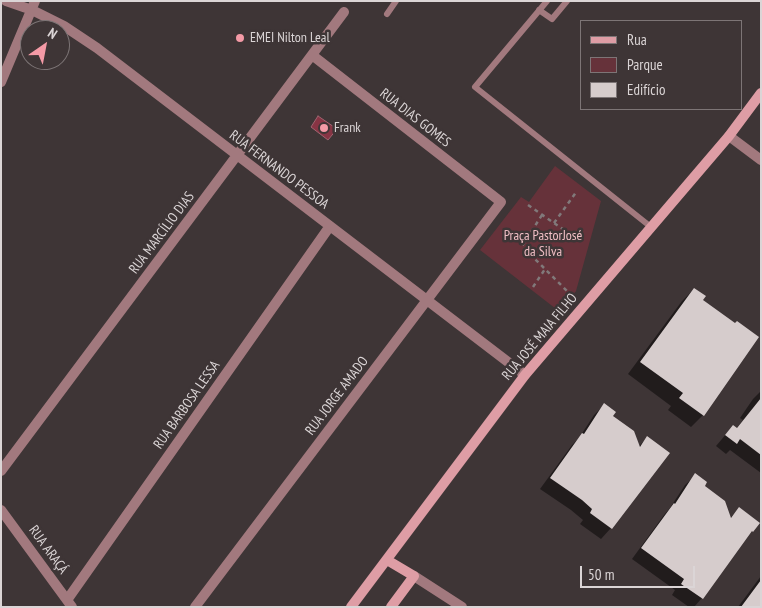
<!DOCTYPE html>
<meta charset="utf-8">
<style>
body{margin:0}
#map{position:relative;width:762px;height:608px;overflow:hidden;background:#3e3536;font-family:"PT Sans Narrow",sans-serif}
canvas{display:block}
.frame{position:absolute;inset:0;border:2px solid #dbd5d6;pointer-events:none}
.legend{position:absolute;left:580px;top:20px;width:162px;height:90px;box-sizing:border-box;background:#3e3536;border:1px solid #7d7576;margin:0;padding:6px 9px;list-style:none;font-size:15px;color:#dbd5d6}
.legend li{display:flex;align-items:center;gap:10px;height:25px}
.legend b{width:25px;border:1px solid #7d7576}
.north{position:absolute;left:20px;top:20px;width:50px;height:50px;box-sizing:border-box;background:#3e3536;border:1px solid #7d7576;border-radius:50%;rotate:33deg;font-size:14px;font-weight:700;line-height:20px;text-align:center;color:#dbd5d6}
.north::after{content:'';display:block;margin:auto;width:18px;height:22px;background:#f49aa6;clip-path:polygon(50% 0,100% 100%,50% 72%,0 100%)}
.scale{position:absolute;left:580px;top:566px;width:115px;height:22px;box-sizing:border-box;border:2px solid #dbd5d6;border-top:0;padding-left:6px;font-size:15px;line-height:18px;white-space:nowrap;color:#dbd5d6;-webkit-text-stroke:4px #3e3536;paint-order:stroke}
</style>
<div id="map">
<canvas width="762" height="608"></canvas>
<div class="frame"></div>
<ul class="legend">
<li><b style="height:6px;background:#de9da5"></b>Rua</li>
<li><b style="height:14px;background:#66323a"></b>Parque</li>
<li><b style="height:14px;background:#d6cccc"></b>Edifício</li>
</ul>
<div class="north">N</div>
<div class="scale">50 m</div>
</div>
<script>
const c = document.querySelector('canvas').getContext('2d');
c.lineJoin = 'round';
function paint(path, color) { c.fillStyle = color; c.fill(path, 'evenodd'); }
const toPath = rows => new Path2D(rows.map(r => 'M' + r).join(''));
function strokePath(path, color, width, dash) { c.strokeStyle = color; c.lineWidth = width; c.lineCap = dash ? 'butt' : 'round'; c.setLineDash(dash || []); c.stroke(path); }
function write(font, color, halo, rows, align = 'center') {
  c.font = font + ' "PT Sans Narrow",sans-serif'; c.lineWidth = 5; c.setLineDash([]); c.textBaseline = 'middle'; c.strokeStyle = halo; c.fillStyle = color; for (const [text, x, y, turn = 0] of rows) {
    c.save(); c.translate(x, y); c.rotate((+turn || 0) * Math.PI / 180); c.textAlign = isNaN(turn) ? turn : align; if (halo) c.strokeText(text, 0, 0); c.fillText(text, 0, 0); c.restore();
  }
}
paint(toPath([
 [555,166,601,201,576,291,560,312,480,250,521,197,529,202]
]), '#66323a');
const water = toPath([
 [318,116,337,129,328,140,311,127,318,116]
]);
paint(water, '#873444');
strokePath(water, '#a06470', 1);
paint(toPath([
 [694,289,701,300,735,325,703,415,691,427,668,410,671,406,628,374,682,301],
 [761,391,761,473,730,450,726,454,716,446,733,426,736,429,743,420,740,418,753,399],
 [604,405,638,447,647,438,611,528,601,539,580,524,583,520,571,510,540,489,572,445,579,438,594,415],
 [696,475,730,518,739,509,746,537,702,598,694,607,689,607,672,595,675,590,632,559,664,515,670,508,685,485],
 [761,576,761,607,738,607]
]), '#0007');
paint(toPath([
 [694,288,706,296,703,300,735,323,737,321,759,337,704,416,679,398,683,393,640,362],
 [761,398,761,455,740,439,737,444,725,435,733,425,737,428],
 [604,403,616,412,613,416,634,431,640,447,647,436,670,453,612,529,590,513,592,509,582,500,550,478,582,433,584,434],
 [695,473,707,482,705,486,725,501,731,518,739,507,760,523,753,532,752,531,703,599,681,584,684,579,641,548,674,503,675,504],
 [761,580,761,607,741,607]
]), '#d6cccc');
strokePath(toPath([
 [528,205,580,241],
 [542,215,522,246,575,299],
 [554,223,577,191],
 [533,287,545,269]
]), '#81797a', 2.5, [4, 4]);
strokePath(toPath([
 [547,1,475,87,651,227],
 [539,10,552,19,567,1],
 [387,14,396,1]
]), '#a2797e', 6);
strokePath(toPath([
 [6,1,32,10,64,26,97,48,525,375],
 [1,82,35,1],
 [729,136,761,160],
 [1,471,344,12],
 [1,510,72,607],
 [414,576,462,607],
 [67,600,330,226],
 [195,607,501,202,312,55]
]), '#a2797e', 10);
strokePath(toPath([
 [387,560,414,576,391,607],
 [351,607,525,375,729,136,761,93]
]), '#de9da5', 10);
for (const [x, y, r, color] of [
 [240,38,5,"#f49aa6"],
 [324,128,5,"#f49aa6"]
]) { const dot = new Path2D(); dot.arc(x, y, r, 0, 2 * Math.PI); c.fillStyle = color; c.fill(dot); strokePath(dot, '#3e3536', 2); }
write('14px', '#dbd5d6', '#3e3536', [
 ["EMEI Nilton Leal",250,38],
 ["Frank",334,128]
], 'left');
write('14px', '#dbd5d6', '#3e3536', [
 ["RUA DIAS GOMES",415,118,38],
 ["RUA FERNANDO PESSOA",279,170,37],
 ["RUA MARCÍLIO DIAS",162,233,-53],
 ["RUA JOSÉ MAIA FILHO",540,337,-50],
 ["RUA JORGE AMADO",337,396,-53],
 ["RUA BARBOSA LESSA",187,405,-55],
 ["RUA ARAÇÁ",48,550,54]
]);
write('14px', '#f1bfc5', '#3e3536', [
 ["Praça PastorJosé",543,236],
 ["da Silva",543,252]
]);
</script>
